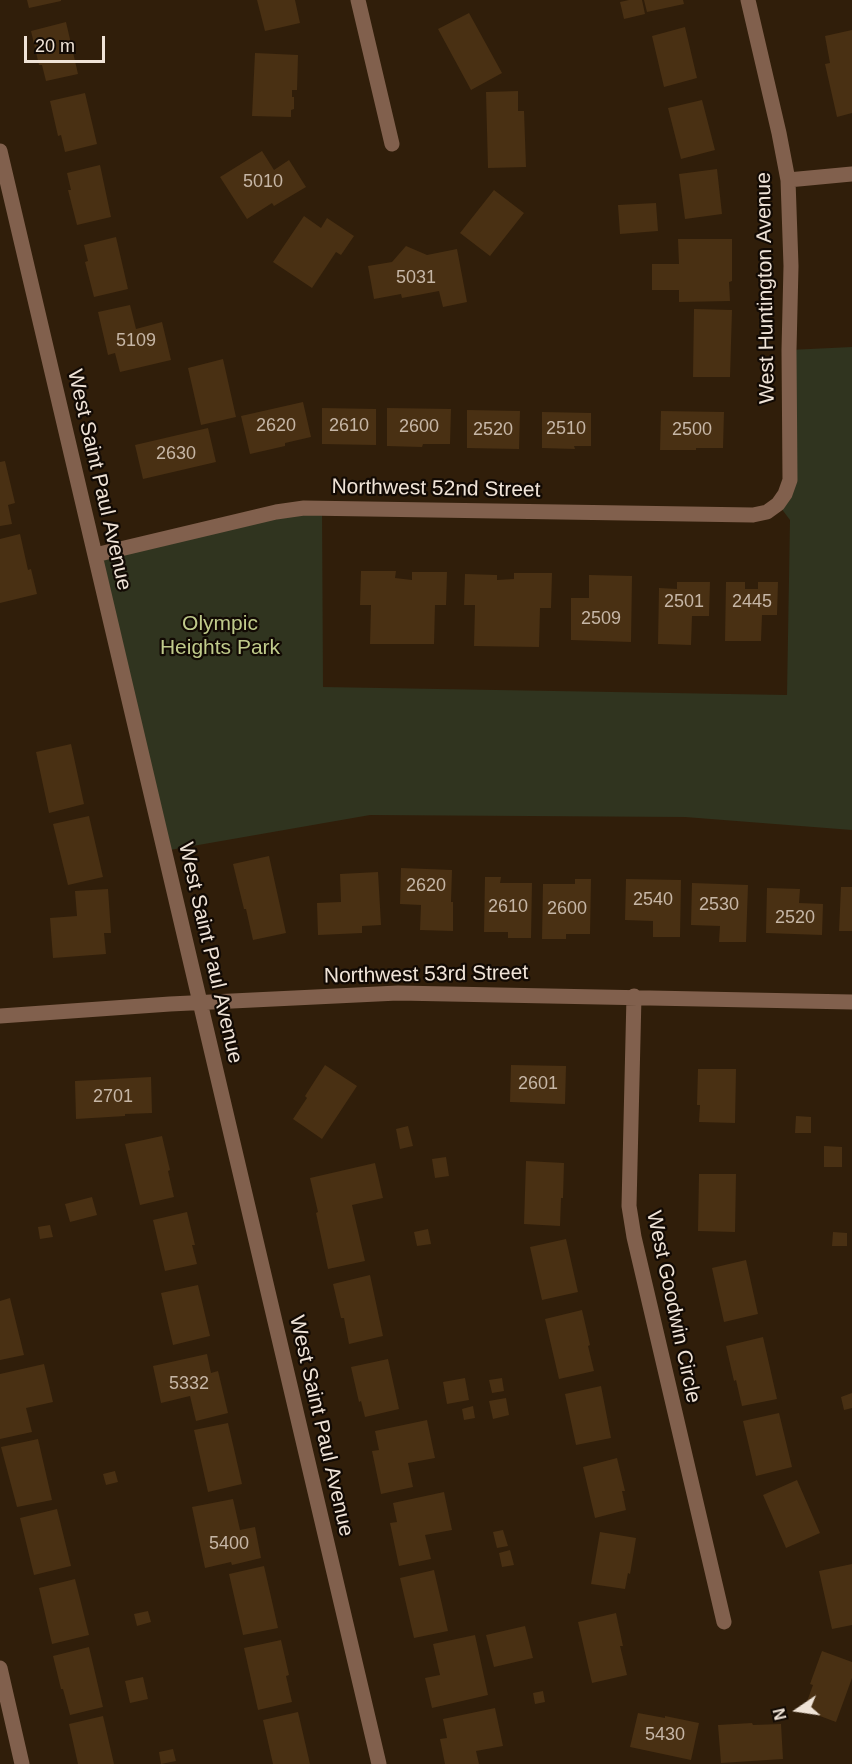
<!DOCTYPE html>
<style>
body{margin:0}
#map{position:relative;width:852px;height:1764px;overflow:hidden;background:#301e0a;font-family:Helvetica,sans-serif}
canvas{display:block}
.north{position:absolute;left:768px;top:1680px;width:60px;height:60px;-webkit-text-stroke:4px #120a04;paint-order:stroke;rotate:257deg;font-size:16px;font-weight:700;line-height:24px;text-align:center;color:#efe3d7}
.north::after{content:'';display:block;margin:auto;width:21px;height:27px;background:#efe3d7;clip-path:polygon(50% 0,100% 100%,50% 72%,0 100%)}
.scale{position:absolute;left:24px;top:36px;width:81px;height:27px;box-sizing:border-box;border:3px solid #efe3d7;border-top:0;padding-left:8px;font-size:18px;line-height:21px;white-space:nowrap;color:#efe3d7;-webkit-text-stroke:4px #120a04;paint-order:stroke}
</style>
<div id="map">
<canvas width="852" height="1764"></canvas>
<div class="north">N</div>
<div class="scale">20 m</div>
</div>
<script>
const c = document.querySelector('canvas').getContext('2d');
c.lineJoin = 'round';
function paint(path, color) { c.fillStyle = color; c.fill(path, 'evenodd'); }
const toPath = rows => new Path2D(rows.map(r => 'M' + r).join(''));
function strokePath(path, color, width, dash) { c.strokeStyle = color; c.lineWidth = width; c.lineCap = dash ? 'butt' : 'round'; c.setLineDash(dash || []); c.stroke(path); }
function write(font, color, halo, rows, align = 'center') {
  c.font = font + ' Helvetica,sans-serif'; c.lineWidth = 4.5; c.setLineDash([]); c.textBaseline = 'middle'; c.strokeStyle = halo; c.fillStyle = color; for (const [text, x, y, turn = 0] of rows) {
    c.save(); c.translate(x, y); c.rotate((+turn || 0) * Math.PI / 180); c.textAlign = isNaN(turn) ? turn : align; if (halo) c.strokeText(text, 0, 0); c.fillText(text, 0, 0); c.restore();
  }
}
paint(toPath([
 [852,347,852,830,685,817,370,815,164,851,95,555,322,508,323,687,787,695,790,520,778,504,785,494,789,350]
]), '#30341f');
paint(toPath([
 [27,0,61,0,61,1,29,8],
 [257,0,295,0,300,23,265,31],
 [629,0,642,0,645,14,624,19,620,2],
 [644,0,683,0,684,4,647,12],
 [469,13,502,73,471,90,438,29],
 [66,22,78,74,46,81,42,65,39,65,31,31],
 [685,27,697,78,664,87,652,36],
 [852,30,852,113,837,117,825,64,830,63,825,36],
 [255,53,298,55,297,90,292,90,292,97,294,97,294,109,291,110,291,117,252,116],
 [518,91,518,111,524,111,526,167,488,168,486,92],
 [85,93,97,144,65,152,61,135,58,136,50,101],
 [702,100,715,150,681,159,668,108],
 [262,151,274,170,289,160,306,187,274,206,272,203,247,219,220,177],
 [100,165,111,217,77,225,68,190,71,190,67,173],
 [717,169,722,214,685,219,679,174],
 [494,190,524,213,490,256,460,233],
 [656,203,658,231,620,234,618,205],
 [304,216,321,228,327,218,354,236,341,255,336,252,312,288,273,262],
 [116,237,128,289,94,297,85,262,88,261,84,245],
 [678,239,732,239,732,281,729,282,730,301,679,302,679,290,652,290,652,264,679,264],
 [406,246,427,255,457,249,467,302,443,307,439,291,402,298,401,294,374,299,368,266,392,262],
 [130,305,136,329,162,322,171,360,120,372,115,353,108,355,98,312],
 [694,309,732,310,730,377,693,377],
 [223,359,236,417,201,425,188,368],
 [303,402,311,437,285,443,285,446,250,454,241,416],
 [322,408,376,409,376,445,322,444],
 [387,408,451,409,450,444,423,444,422,447,387,446],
 [467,410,520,411,519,449,467,448],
 [661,411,724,412,723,448,696,448,696,450,660,450],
 [542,412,591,413,591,446,574,446,575,449,542,448],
 [208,428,216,462,143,479,135,445],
 [5,461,15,503,8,505,12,524,0,526,0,462],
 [20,534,28,570,31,569,37,594,0,603,0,539],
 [361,571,396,571,395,578,412,580,412,572,447,572,446,605,435,605,434,644,370,644,371,605,360,605],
 [514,573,552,573,551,608,540,608,539,647,474,646,475,605,464,605,465,574,497,575,497,580,514,579],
 [589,575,632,576,631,642,571,640,571,598,589,598],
 [677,582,710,582,709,616,692,616,691,645,658,644,659,588,677,589],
 [726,582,745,582,745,589,758,589,758,582,778,582,777,615,762,615,761,641,725,641],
 [71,744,84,804,49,813,36,752],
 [89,816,103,877,68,885,53,824],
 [269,856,286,933,253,940,246,909,244,909,233,864],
 [401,868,452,870,451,902,453,902,453,931,420,930,421,905,400,904],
 [378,872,381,925,362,926,362,933,318,935,317,903,341,902,340,874],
 [485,877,501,877,500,883,532,883,531,938,508,938,508,932,484,932],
 [575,879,591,879,590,934,566,934,566,939,542,939,543,884,575,884],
 [626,879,681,880,680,937,653,937,653,921,625,920],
 [692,883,748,885,746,942,719,942,720,926,691,925],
 [841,887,852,887,852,931,839,931],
 [767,888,800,889,799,903,823,904,822,935,766,933],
 [108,889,111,933,104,933,106,954,53,958,50,918,77,916,75,891],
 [325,1065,357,1086,322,1139,293,1119,307,1098,305,1096],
 [511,1065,566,1066,565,1104,510,1102],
 [698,1069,736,1069,735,1123,699,1122,700,1105,697,1105],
 [151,1077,152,1113,125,1114,125,1116,76,1119,75,1081],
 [796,1116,811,1117,811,1133,795,1133],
 [408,1126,413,1146,400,1149,396,1129],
 [162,1136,170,1170,168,1171,174,1197,140,1205,125,1144],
 [824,1146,842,1147,842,1167,824,1167],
 [446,1157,449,1176,435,1178,432,1159],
 [526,1161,564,1163,563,1198,561,1198,560,1226,524,1224],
 [375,1163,383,1198,352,1205,365,1261,328,1269,316,1213,318,1212,310,1178],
 [699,1174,736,1174,735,1232,698,1231],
 [92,1197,97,1215,70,1222,65,1204],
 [187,1212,195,1245,192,1245,197,1264,165,1271,153,1220],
 [50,1225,53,1237,40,1239,38,1227],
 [428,1229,431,1244,417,1246,414,1232],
 [833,1232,847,1233,847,1246,832,1246],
 [566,1239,578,1292,542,1300,530,1247],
 [746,1260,758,1314,724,1322,712,1268],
 [370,1275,383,1336,349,1344,344,1318,341,1318,333,1284],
 [198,1285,210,1336,173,1345,161,1293],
 [10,1298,24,1355,0,1360,0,1301],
 [582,1310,590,1345,588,1346,594,1371,559,1379,545,1319],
 [763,1337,777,1399,742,1406,736,1380,734,1381,726,1346],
 [207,1354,211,1373,218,1371,228,1413,196,1421,190,1396,161,1403,153,1366],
 [388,1359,399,1409,365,1417,361,1401,359,1402,351,1367],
 [44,1364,53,1402,26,1408,32,1432,0,1439,0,1374],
 [465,1378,469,1400,447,1404,443,1382],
 [502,1378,504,1391,492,1393,489,1380],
 [601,1386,611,1438,576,1445,565,1394],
 [852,1393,852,1408,844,1410,841,1397],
 [506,1398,509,1415,493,1419,489,1401],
 [473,1406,475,1418,464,1420,462,1409],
 [779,1413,792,1467,756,1476,743,1421],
 [427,1420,435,1458,408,1463,413,1487,381,1494,372,1451,379,1450,375,1431],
 [228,1423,242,1484,208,1492,194,1430],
 [38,1439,52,1500,17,1507,1,1447],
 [617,1458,625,1491,622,1491,626,1510,595,1518,583,1467],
 [115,1471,118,1482,106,1485,103,1474],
 [797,1480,820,1533,786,1548,763,1495],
 [444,1492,452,1530,425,1535,431,1559,399,1566,390,1523,397,1522,393,1503],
 [233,1499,240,1530,255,1527,261,1558,232,1565,231,1562,205,1568,192,1507],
 [57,1509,71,1566,34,1575,20,1518],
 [503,1530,508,1546,497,1548,493,1532],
 [600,1532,636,1538,630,1574,628,1573,625,1589,591,1584],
 [510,1550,514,1565,502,1567,499,1553],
 [852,1564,852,1625,832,1629,819,1571],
 [264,1566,278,1628,243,1635,229,1574],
 [434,1570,448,1631,414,1638,400,1578],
 [75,1579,89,1635,52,1644,39,1588],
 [148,1611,151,1622,137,1626,134,1614],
 [616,1613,623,1646,620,1646,627,1675,592,1683,578,1622],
 [525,1626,533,1658,494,1667,486,1635],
 [475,1635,488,1695,432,1708,425,1678,440,1675,433,1644],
 [281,1640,289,1675,286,1676,292,1702,258,1710,244,1648],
 [89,1647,103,1707,70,1715,63,1689,61,1689,53,1656],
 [822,1651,852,1662,852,1678,836,1722,804,1710,813,1685,810,1684],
 [143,1677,148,1699,130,1703,125,1681],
 [543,1691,545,1702,535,1704,533,1693],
 [495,1708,503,1746,476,1751,479,1764,445,1764,440,1739,447,1738,443,1719],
 [298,1712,310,1764,273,1764,263,1720],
 [638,1713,665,1718,665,1716,699,1723,691,1760,630,1747],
 [103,1716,114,1764,78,1764,69,1724],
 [752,1723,753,1725,781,1724,783,1759,721,1763,718,1725],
 [173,1749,176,1761,161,1764,159,1752]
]), '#493013');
strokePath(toPath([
 [358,0,392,144],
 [0,151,379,1764],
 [788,180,852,174],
 [95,555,276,512,304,508,753,515,767,512,778,504,785,494,790,480,789,350,791,266,788,180,779,133,748,0],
 [634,996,629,1206,634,1237,724,1622],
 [0,1016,170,1004,398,993,852,1002],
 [0,1668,22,1764]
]), '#81604d', 15);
write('18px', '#c6b6a6', null, [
 ["5010",263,182],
 ["5031",416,278],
 ["5109",136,341],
 ["2620",276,426],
 ["2610",349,426],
 ["2600",419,427],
 ["2510",566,429],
 ["2520",493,430],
 ["2500",692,430],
 ["2630",176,454],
 ["2501",684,602],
 ["2445",752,602],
 ["2509",601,619],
 ["2620",426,886],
 ["2540",653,900],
 ["2530",719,905],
 ["2610",508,907],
 ["2600",567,909],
 ["2520",795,918],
 ["2601",538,1084],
 ["2701",113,1097],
 ["5332",189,1384],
 ["5400",229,1544],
 ["5430",665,1735]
]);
write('21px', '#efe3d7', '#120a04', [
 ["West Huntington Avenue",766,288,-91],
 ["West Saint Paul Avenue",99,480,77],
 ["Northwest 52nd Street",436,489,1],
 ["West Saint Paul Avenue",210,953,77],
 ["Northwest 53rd Street",426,975,-1],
 ["West Goodwin Circle",673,1307,78],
 ["West Saint Paul Avenue",321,1426,77]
]);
write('21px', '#c0cb8b', '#120a04', [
 ["Olympic",220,624],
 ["Heights Park",220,648]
]);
</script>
